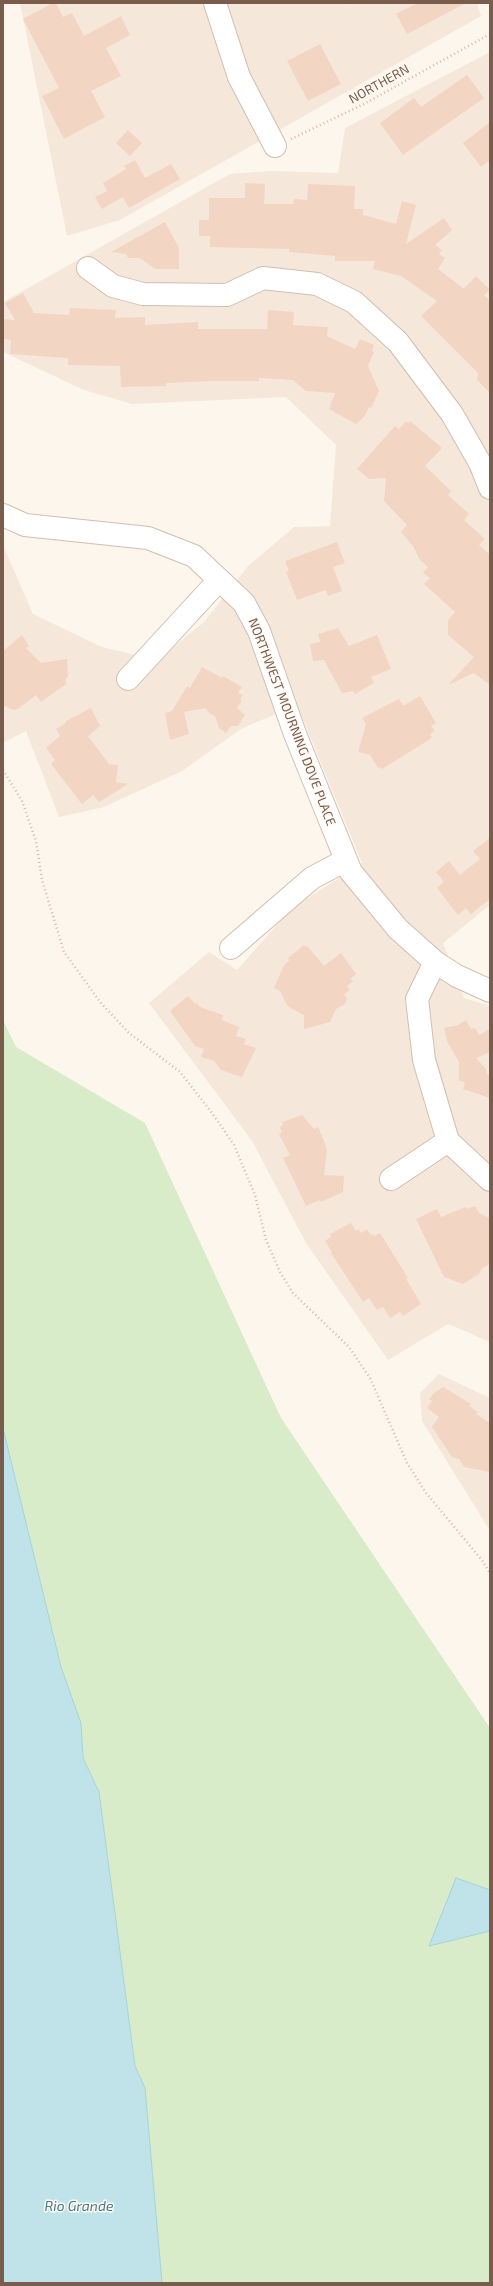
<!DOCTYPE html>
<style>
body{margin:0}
#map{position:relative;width:493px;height:2286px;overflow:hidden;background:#fdf6ec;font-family:"Exo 2",sans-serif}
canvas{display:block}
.frame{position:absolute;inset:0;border:4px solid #7a5c4d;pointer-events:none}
</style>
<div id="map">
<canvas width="493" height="2286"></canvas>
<div class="frame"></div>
</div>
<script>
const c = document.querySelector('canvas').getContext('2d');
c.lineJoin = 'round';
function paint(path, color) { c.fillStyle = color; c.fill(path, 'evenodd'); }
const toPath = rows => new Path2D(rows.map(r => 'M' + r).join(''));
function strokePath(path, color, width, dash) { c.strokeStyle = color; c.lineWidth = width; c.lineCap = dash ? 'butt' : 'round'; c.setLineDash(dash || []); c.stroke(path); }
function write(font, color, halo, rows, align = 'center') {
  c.font = font + ' "Exo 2",sans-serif'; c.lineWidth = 3; c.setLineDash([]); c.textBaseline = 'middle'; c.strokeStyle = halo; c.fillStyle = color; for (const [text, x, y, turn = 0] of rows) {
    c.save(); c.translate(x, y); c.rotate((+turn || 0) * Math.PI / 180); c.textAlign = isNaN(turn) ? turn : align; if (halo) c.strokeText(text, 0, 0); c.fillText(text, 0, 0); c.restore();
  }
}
paint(toPath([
 [20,3,346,3,347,5,350,3,477,3,481,16,120,220,67,236],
 [490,52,490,905,443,943,464,998,490,1006,490,1342,448,1324,388,1360,306,1243,252,1141,149,1003,209,952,237,970,291,909,362,863,297,705,241,729,182,771,104,807,59,817,26,731,3,743,3,545,33,614,102,647,157,660,204,622,248,566,294,527,330,526,336,445,286,397,132,404,84,390,3,352,3,302,230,174,270,171,338,173,345,128],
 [439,1374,490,1398,490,1531,422,1421,420,1393]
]), '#f5e8da');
paint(toPath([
 [3,1020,16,1047,145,1123,281,1418,490,1728,490,2283,162,2283,145,2089,135,2066,99,1792,83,1758,81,1723,61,1667,3,1428]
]), '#d8ecc9');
const water = toPath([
 [3,1428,61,1667,81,1723,83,1758,99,1792,135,2066,145,2088,162,2283,3,2283,3,1428],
 [456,1878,490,1890,490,1931,429,1946,456,1878]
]);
paint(water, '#bfe3e8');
strokePath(water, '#a5d3da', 1);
paint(toPath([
 [53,3,56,3,63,17,72,13,84,36,121,16,130,35,106,48,121,76,91,91,105,117,64,139,42,96,59,88,23,19],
 [418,3,466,3,407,34,396,14],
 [320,44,341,84,308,101,287,61],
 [467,75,484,98,403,155,380,123,414,98,421,107],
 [490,122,490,160,481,167,463,143],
 [128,130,142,143,130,156,116,143],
 [135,160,145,178,171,164,180,179,129,208,123,197,102,209,95,197,107,191,103,183,126,169,124,166],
 [245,183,265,184,264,204,293,204,294,199,307,200,308,184,355,186,354,209,363,209,363,215,396,224,402,201,416,205,406,244,444,218,452,230,435,245,442,250,439,254,445,258,438,269,464,289,476,276,490,290,484,295,490,301,490,393,477,380,478,373,421,316,437,301,401,276,373,269,375,261,335,261,335,256,289,252,289,249,210,247,210,236,199,236,199,220,209,220,209,198,245,198],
 [165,222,179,248,179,269,155,269,140,258,128,258,126,254,111,252],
 [23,293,34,313,69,315,70,308,116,310,115,318,145,317,145,325,198,322,198,329,267,329,268,310,294,312,293,325,328,327,327,336,355,349,360,339,374,345,372,351,374,352,368,366,379,391,371,408,369,407,364,417,356,424,329,409,335,393,306,391,293,380,259,378,259,381,214,381,166,383,166,386,121,387,120,366,68,365,68,358,10,354,11,340,3,339,3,319,15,320,5,303],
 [406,421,408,423,410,421,442,448,425,466,451,491,448,495,469,514,464,520,485,539,479,545,490,555,490,685,474,673,448,685,474,657,448,635,448,620,455,612,424,584,430,578,423,573,428,567,420,560,413,546,401,532,407,525,384,501,386,478,369,479,357,469,395,426,399,429],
 [337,542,345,563,333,567,342,591,328,596,326,590,297,600,286,572,289,571,285,561],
 [338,628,349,646,377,635,391,669,371,677,374,683,355,694,353,691,342,693,324,660,313,661,310,644,320,642,318,634],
 [22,635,29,646,26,648,41,663,67,659,68,677,66,678,66,684,41,702,36,695,18,709,13,710,3,705,3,651],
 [202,667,222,678,223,676,242,687,238,693,243,695,240,699,242,700,237,708,245,715,238,726,231,726,226,733,219,728,215,716,210,714,206,708,184,712,189,734,170,740,165,713,172,711,187,686,190,688],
 [420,696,436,723,431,726,435,731,430,734,432,738,382,769,380,767,378,768,370,755,358,752,366,724,362,718,399,699,403,706],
 [91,708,100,726,88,736,109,764,118,765,116,782,128,784,99,802,93,795,82,804,51,764,55,760,46,748,60,736,56,729,66,723,66,721],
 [490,838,490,899,471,914,466,908,458,915,437,888,444,882,436,872,449,861,460,875,480,859,473,851],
 [304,945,306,947,307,946,324,966,341,953,356,974,350,979,353,981,347,986,350,990,344,994,347,999,345,1004,336,1009,330,1022,304,1029,304,1015,292,1009,287,1005,280,991,274,988,284,965,290,960,288,958],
 [188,996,195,1004,197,1003,200,1007,223,1015,222,1020,239,1027,236,1036,246,1039,244,1044,256,1048,242,1077,221,1070,214,1061,201,1057,204,1049,195,1046,170,1011],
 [466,1020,471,1029,475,1028,479,1035,490,1029,490,1052,476,1058,486,1069,487,1075,490,1075,490,1098,463,1089,465,1083,459,1080,459,1062,447,1041,444,1028,458,1025],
 [302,1115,314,1129,318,1127,324,1141,327,1150,324,1175,344,1176,343,1192,321,1202,320,1200,306,1206,283,1158,290,1155,279,1134,282,1132,280,1127,283,1125,282,1122],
 [475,1206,479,1213,490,1218,490,1264,482,1268,479,1274,463,1284,444,1277,416,1219,437,1209,441,1217,466,1207,467,1209],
 [351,1223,356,1231,358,1229,361,1233,367,1229,371,1235,373,1234,375,1236,380,1233,408,1278,406,1279,421,1304,403,1316,400,1312,390,1318,383,1307,377,1310,369,1298,363,1302,331,1253,332,1252,325,1241,331,1237,330,1234],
 [443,1387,471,1404,469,1406,478,1412,476,1414,490,1423,490,1472,464,1467,459,1459,452,1457,432,1427,439,1417,427,1408,432,1401,429,1399,434,1393]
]), '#f3d5c3');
const minor = toPath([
 [215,3,239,77,275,146],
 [88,268,113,286,143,294,227,295,263,278,317,284,354,302,398,342,452,414,480,463,490,488],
 [3,515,25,525,148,538,194,556,244,603,259,631,295,734,351,872,398,929,435,962,457,976,490,991],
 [128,679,219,580],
 [231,948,312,878,346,860],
 [435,962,417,999,424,1060,448,1141,490,1180],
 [391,1179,448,1141]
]);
strokePath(minor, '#d1beb0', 24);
strokePath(toPath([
 [291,139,364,104,490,34],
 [3,770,22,801,36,841,42,880,64,952,100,1002,129,1033,180,1072,212,1113,234,1145,255,1195,266,1240,280,1272,293,1293,349,1347,370,1378,407,1463,426,1493,481,1559,490,1573]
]), '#d9b8a5', 2.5, [1, 3]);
strokePath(minor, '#fff', 22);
write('13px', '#7a5c4d', '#fffaf3', [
 ["NORTHERN",379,84,-29],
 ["NORTHWEST MOURNING DOVE PLACE",292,722,69]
]);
write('italic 14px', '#437c86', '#fffaf3', [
 ["Rio Grande",79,2206]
]);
</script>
